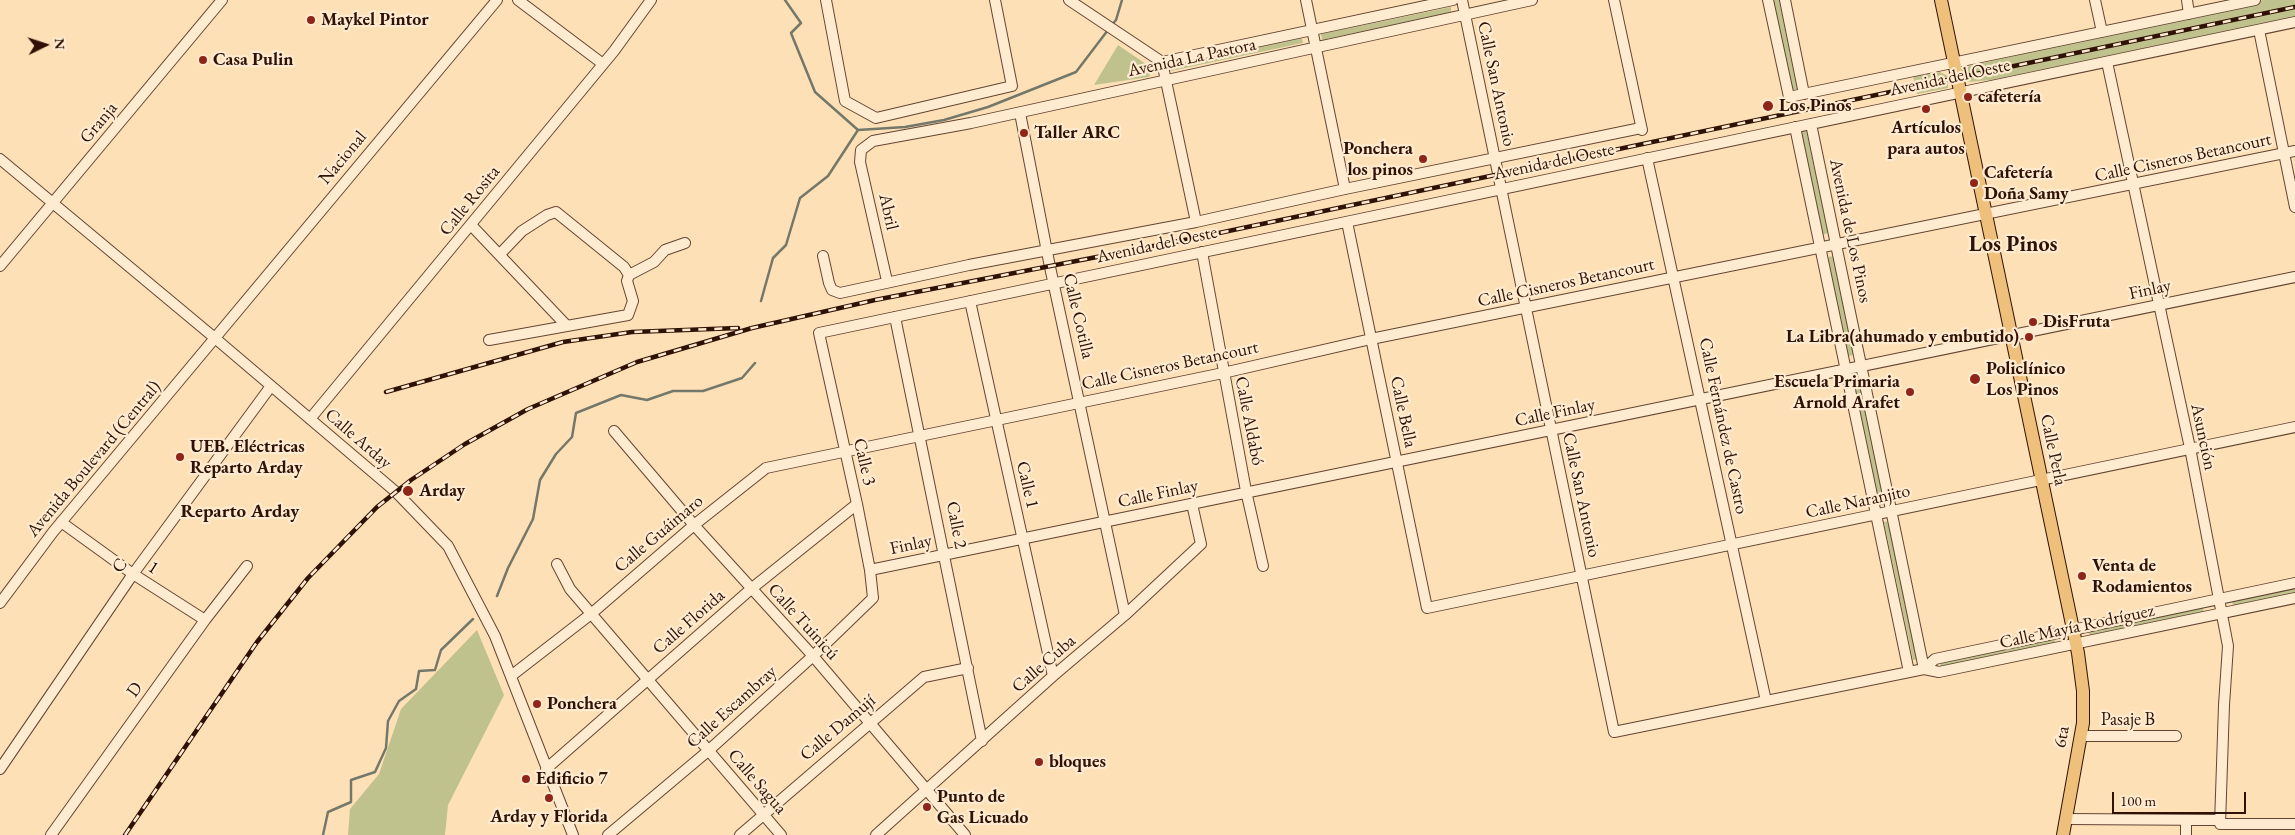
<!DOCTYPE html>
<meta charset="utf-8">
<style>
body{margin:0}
#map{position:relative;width:2295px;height:835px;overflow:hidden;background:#fee0b7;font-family:"EB Garamond",serif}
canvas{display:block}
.north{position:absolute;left:20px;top:20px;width:50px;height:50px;-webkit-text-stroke:4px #feebd0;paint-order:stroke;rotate:86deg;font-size:14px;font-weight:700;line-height:20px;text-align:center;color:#301105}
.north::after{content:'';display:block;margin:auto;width:18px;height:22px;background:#301105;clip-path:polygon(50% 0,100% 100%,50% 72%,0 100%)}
.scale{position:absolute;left:2112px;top:792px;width:134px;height:22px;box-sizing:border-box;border:2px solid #301105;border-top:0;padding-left:6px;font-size:15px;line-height:18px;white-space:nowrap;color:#301105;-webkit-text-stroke:4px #feebd0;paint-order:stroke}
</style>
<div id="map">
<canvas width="2295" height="835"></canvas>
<div class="north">N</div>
<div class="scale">100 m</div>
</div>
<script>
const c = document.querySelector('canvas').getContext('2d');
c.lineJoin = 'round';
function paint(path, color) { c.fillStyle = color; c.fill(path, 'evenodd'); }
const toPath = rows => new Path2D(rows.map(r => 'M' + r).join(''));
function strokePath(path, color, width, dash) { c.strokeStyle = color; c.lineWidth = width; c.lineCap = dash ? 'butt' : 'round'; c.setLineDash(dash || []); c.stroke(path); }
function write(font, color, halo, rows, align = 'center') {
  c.font = font + ' "EB Garamond",serif'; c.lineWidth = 4.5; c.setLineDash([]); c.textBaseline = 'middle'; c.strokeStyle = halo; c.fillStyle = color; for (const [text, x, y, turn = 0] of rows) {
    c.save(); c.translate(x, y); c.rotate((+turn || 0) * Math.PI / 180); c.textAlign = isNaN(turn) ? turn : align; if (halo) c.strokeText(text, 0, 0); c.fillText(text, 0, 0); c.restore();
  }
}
paint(toPath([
 [1773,0,1779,0,1797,89,1791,90],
 [2263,0,2295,0,2295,17,1991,80,1968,82,1967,79,1966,69,1969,66],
 [1451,7,1451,12,1322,40,1321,34],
 [1302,38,1303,43,1171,71,1169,66],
 [1118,45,1146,64,1151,71,1149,77,1094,85],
 [1940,72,1948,76,1948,88,1917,94,1913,76],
 [1806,129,1828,233,1822,235,1801,130],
 [1834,256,1854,355,1848,356,1828,257],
 [1859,376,1886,504,1880,505,1853,377],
 [1889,521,1919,659,1913,660,1884,522],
 [2295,587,2295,595,2233,608,2232,599],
 [2203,607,2204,615,2090,638,2088,630],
 [477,630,504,695,448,805,445,835,348,835,350,809,379,774,401,709],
 [2054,637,2056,645,1941,669,1940,660]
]), '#c0c28e');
strokePath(toPath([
 [785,0,801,23,791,33,815,92,858,130,905,127,944,120,988,107,1076,72,1108,30],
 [1111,26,1116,20,1122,0],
 [761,301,773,258,786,245,800,198,828,176,858,130],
 [497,596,508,568,533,519,540,480,556,454,572,437,576,413,621,395,647,400,673,391,703,391,742,378,755,363],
 [323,835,328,812,351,802,351,780,375,772,386,748,388,721,399,701,416,689,419,671,435,670,441,650,473,619]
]), '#73786a', 2.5);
const minor = toPath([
 [518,0,603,64],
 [826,0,845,101,876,118,1012,86,995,0],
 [1069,0,1162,62,1196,222],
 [1306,0,1345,189],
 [1462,0,1614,732,1924,669,1939,672,2295,598],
 [1614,0,1642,130],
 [1768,0,1789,97,2255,0],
 [1785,0,1804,94],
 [2095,0,2102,32],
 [2187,0,2189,14],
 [2259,30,2295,207],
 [1162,62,1453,0],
 [2107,62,2190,448,2228,646,2224,705,2220,824,2295,824],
 [1020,113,1050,267,1125,615],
 [1811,124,1924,669],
 [1795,127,1909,672],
 [1647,158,1766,701],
 [0,159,216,339,396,492,448,546,495,636,573,835],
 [1347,222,1427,608,2295,427],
 [471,225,566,325],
 [1202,252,1246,491,1263,566],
 [823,256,829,283,832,290,840,293,969,265,1196,222,1345,189,1641,128],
 [0,266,222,0],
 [629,275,654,262,665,250,685,243],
 [887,281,860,162,861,150,873,141,971,123,1532,0],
 [970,301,1053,676],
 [895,317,982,741],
 [489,340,628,315,633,301,627,281,629,275,624,267,556,212,547,215,522,231,500,254],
 [310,419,614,51,651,0],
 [614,431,694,525,813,656,965,835],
 [61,522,133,574,205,620],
 [557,564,570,589,781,835],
 [870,570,2295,277],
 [0,603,53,532,497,0],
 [1924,669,1935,659,2295,583],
 [511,676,591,614,694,525,766,468,1223,373,1371,339,2295,151],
 [2081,736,2176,736],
 [0,769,133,574,271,386],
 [546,769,751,589,857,504],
 [2066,819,2220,820],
 [51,835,205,620,247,566],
 [608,835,708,751,813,656,873,598,870,570,857,504,819,333,2295,22],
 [740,835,924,677,968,668],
 [876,835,1053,676,1125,615,1201,544,1192,504],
 [2186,835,2186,820]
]);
const major = toPath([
 [1941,0,2078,653,2083,691,2083,723,2063,835]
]);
strokePath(minor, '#644532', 12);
strokePath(major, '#301105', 14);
strokePath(minor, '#feebd0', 10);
strokePath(major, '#efc07c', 12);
const rail = toPath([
 [386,392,563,342,632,332,738,328],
 [125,835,257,642,308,578,377,507,411,480,465,444,528,409,637,362,752,328,875,300,1200,237,2295,7]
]);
strokePath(rail, '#301105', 4.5);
strokePath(rail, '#feebd0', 2.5, [8]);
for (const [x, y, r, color] of [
 [311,20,5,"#8f2418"],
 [203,60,5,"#8f2418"],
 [1968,97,5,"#8f2418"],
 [1768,106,6,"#8f2418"],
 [1926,109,5,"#8f2418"],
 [1024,133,5,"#8f2418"],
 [1423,159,5,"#8f2418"],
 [1974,183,5,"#8f2418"],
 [2033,322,5,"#8f2418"],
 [2029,337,5,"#8f2418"],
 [1975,379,6,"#8f2418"],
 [1910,392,5,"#8f2418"],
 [180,457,5,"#8f2418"],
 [408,491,6,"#8f2418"],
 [2082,576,5,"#8f2418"],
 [537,704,5,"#8f2418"],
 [1039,762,5,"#8f2418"],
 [526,779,5,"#8f2418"],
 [549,798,5,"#8f2418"],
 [927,807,5,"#8f2418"]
]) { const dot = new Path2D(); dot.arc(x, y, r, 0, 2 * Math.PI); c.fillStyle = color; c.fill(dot); strokePath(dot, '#feebd0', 2); }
write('bold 18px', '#301105', '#feebd0', [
 ["Maykel Pintor",321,20],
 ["Casa Pulin",213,60],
 ["cafetería",1978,97],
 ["Los Pinos",1779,106],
 ["Artículos",1926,128,"center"],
 ["para autos",1926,149,"center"],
 ["Taller ARC",1034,133],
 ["Ponchera",1413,149,"right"],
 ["los pinos",1413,170,"right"],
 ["Cafetería",1984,173],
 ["Doña Samy",1984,194],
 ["DisFruta",2043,322],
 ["La Libra(ahumado y embutido)",2019,337,"right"],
 ["Policlínico",1986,369],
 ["Los Pinos",1986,390],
 ["Escuela Primaria",1900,382,"right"],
 ["Arnold Arafet",1900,403,"right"],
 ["UEB. Eléctricas",190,447],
 ["Reparto Arday",190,468],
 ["Arday",419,491],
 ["Venta de",2092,566],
 ["Rodamientos",2092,587],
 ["Ponchera",547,704],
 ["bloques",1049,762],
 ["Edificio 7",536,779],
 ["Punto de",937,797],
 ["Gas Licuado",937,818],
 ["Arday y Florida",549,817,"center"]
], 'left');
write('18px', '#301105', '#feebd0', [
 ["Avenida La Pastora",1192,58,-12],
 ["Avenida del Oeste",1950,78,-12],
 ["Calle San Antonio",1496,84,78],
 ["Granja",99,123,-50],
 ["Nacional",343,158,-50],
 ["Calle Cisneros Betancourt",2183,158,-12],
 ["Avenida del Oeste",1554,162,-12],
 ["Calle Rosita",470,201,-51],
 ["Abril",888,212,77],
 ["Avenida de Los Pinos",1850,231,78],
 ["Avenida del Oeste",1157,245,-12],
 ["Calle Cisneros Betancourt",1566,283,-12],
 ["Finlay",2150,290,-12],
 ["Calle Cotilla",1078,316,77],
 ["Calle Cisneros Betancourt",1170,366,-12],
 ["Calle Bella",1403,412,78],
 ["Calle Finlay",1555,413,-12],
 ["Calle Aldabó",1249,421,79],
 ["Calle Fernández de Castro",1723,426,78],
 ["Asunción",2203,437,78],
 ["Calle Arday",358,439,41],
 ["Calle Perla",2053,450,78],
 ["Avenida Boulevard (Central)",94,459,-50],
 ["Calle 3",864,462,77],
 ["Calle 1",1027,485,77],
 ["Calle Finlay",1158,494,-12],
 ["Calle San Antonio",1581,495,78],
 ["Calle Naranjito",1858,502,-12],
 ["Calle 2",956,525,79],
 ["Calle Guáimaro",659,534,-40],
 ["Finlay",911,545,-12],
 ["C",120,566,-54],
 ["1",153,568,33],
 ["Calle Florida",689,622,-41],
 ["Calle Tuinicú",803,622,48],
 ["Calle Mayía Rodríguez",2077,627,-12],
 ["Calle Cuba",1044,664,-41],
 ["D",135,690,-54],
 ["Calle Escambray",732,707,-42],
 ["Pasaje B",2128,720],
 ["Calle Damují",838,728,-40],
 ["6ta",2062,737,-80],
 ["Calle Sagua",757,782,49]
]);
write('bold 19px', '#301105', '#feebd0', [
 ["Reparto Arday",240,512]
]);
write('bold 22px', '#301105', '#feebd0', [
 ["Los Pinos",2013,245]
]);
</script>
